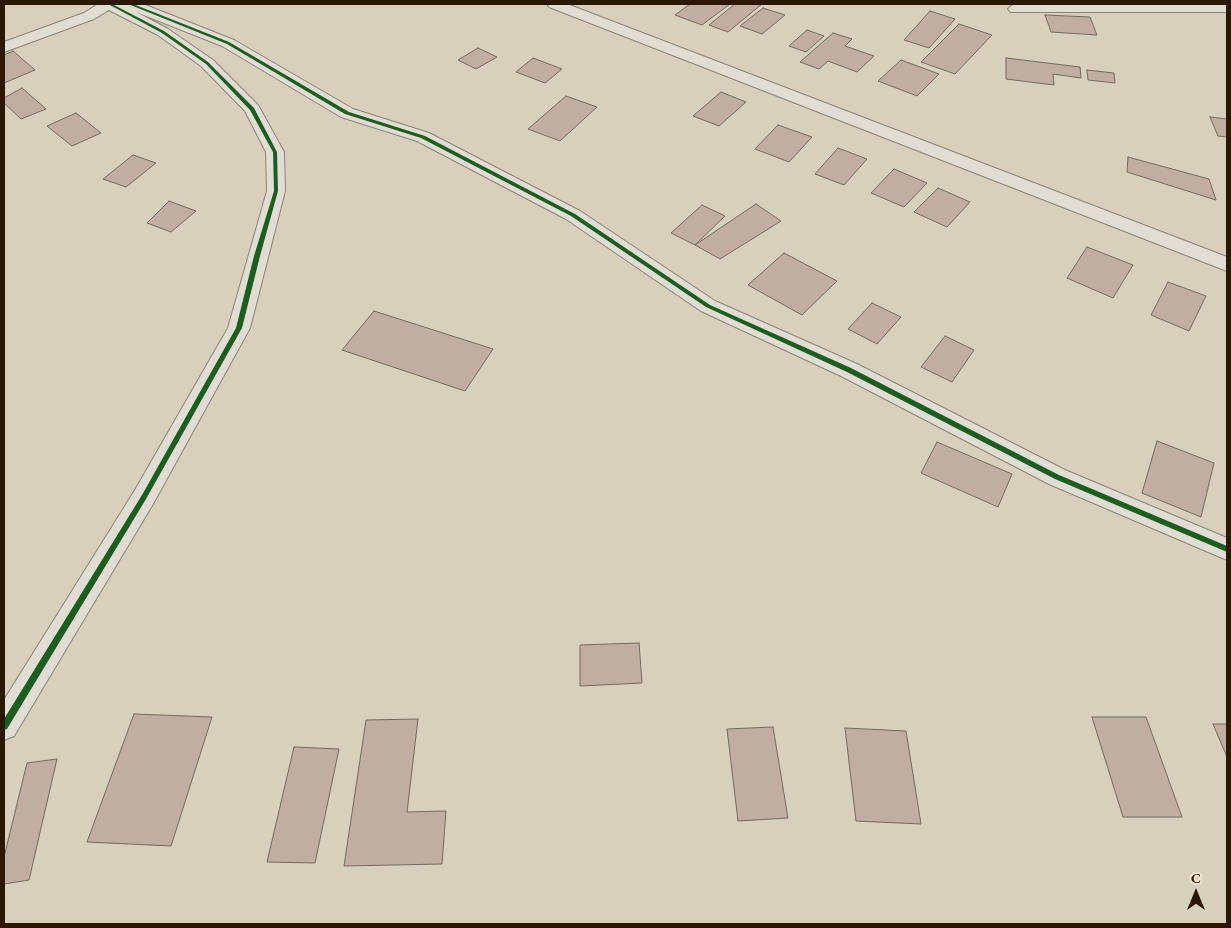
<!DOCTYPE html>
<meta charset="utf-8">
<style>
body{margin:0}
#map{position:relative;width:1231px;height:928px;overflow:hidden;background:#d8d0bd;font-family:"EB Garamond",serif}
canvas{display:block}
.frame{position:absolute;inset:0;border:5px solid #2c1700;pointer-events:none}
.north{position:absolute;left:1171px;top:868px;width:50px;height:50px;-webkit-text-stroke:4px #ede3cd;paint-order:stroke;rotate:0deg;font-size:14px;font-weight:700;line-height:20px;text-align:center;color:#2c1700}
.north::after{content:'';display:block;margin:auto;width:18px;height:22px;background:#2c1700;clip-path:polygon(50% 0,100% 100%,50% 72%,0 100%)}
</style>
<div id="map">
<canvas width="1231" height="928"></canvas>
<div class="frame"></div>
<div class="north">С</div>
</div>
<script>
const c = document.querySelector('canvas').getContext('2d');
c.lineJoin = 'round';
function paint(path, color) { c.fillStyle = color; c.fill(path, 'evenodd'); }
const toPath = rows => new Path2D(rows.map(r => 'M' + r).join(''));
function strokePath(path, color, width, dash) { c.strokeStyle = color; c.lineWidth = width; c.lineCap = dash ? 'butt' : 'round'; c.setLineDash(dash || []); c.stroke(path); }
const building = toPath([
 [690,4,730,4,702,25,675,15,690,4],
 [735,4,762,4,728,32,709,25,735,4],
 [763,8,785,15,762,34,740,26,763,8],
 [930,11,955,19,929,48,904,40,930,11],
 [1045,15,1090,17,1097,35,1051,32,1045,15],
 [959,24,992,35,955,74,921,62,959,24],
 [807,30,824,36,806,52,789,46,807,30],
 [833,33,852,39,845,46,874,56,857,72,828,61,819,69,800,62,833,33],
 [478,48,497,57,476,69,458,60,478,48],
 [13,51,35,70,4,83,4,55,13,51],
 [533,58,562,69,545,83,516,72,533,58],
 [1006,58,1080,67,1081,78,1053,74,1054,85,1006,79,1006,58],
 [901,60,939,74,917,96,878,81,901,60],
 [1087,70,1114,73,1115,83,1088,80,1087,70],
 [22,88,46,109,21,119,4,103,4,98,22,88],
 [721,92,746,102,719,126,693,116,721,92],
 [566,96,597,107,560,141,528,129,566,96],
 [76,113,101,133,72,146,47,126,76,113],
 [1210,117,1227,119,1227,137,1218,136,1210,117],
 [778,125,812,137,789,162,755,149,778,125],
 [838,148,867,159,844,185,815,174,838,148],
 [133,155,156,163,126,187,103,179,133,155],
 [1128,157,1209,179,1216,200,1127,172,1128,157],
 [894,169,927,183,904,207,871,193,894,169],
 [938,188,970,202,947,227,914,212,938,188],
 [169,201,196,211,171,232,147,223,169,201],
 [756,204,781,221,720,259,695,245,756,204],
 [702,205,725,216,695,245,671,233,702,205],
 [1087,247,1133,265,1113,298,1067,278,1087,247],
 [784,253,837,281,802,315,748,285,784,253],
 [1168,282,1206,296,1189,331,1151,315,1168,282],
 [872,303,901,317,877,344,848,329,872,303],
 [374,311,493,349,465,391,342,350,374,311],
 [945,336,974,350,952,382,921,367,945,336],
 [1157,441,1214,463,1201,517,1142,493,1157,441],
 [937,442,1012,474,998,507,921,473,937,442],
 [639,643,642,683,580,686,580,645,639,643],
 [134,714,212,717,171,846,87,842,134,714],
 [1092,717,1146,717,1182,817,1123,817,1092,717],
 [418,719,407,812,446,811,442,864,344,866,366,720,418,719],
 [1213,724,1227,724,1227,757,1213,724],
 [773,727,788,818,738,821,727,729,773,727],
 [845,728,906,731,921,824,856,821,845,728],
 [294,747,339,749,315,863,267,862,294,747],
 [57,759,29,880,4,884,4,857,27,763,57,759]
]);
paint(building, '#c1aea2');
strokePath(building, '#726a5d', 1);
const minor = toPath([
 [98,4,143,4,234,40,353,109,429,133,580,211,715,301,857,364,1065,470,1227,538,1227,560,1049,484,841,376,701,311,566,219,417,141,341,117,222,46,136,12,168,29,213,60,258,105,284,152,285,191,250,328,153,504,14,736,4,740,4,700,135,490,228,328,267,191,266,152,245,111,201,66,158,35,109,10,94,19,4,52,4,42,84,13,98,4],
 [547,4,567,4,1227,257,1227,271,549,7,547,4],
 [1016,4,1227,4,1227,12,1011,12,1008,9,1011,6,1016,4]
]);
strokePath(minor, '#8a8376', 2);
paint(minor, '#e1ddd3');
paint(toPath([
 [108,4,112,4,164,31,208,62,254,108,277,152,278,191,260,256,242,328,146,499,7,729,4,730,4,719,142,495,236,328,254,256,274,191,273,152,250,110,206,64,162,33,108,4],
 [128,4,133,4,229,42,349,112,425,136,575,214,710,305,851,368,1059,475,1227,546,1227,552,1055,479,847,372,706,307,571,216,421,138,345,114,227,44,128,4]
]), '#1b5e20');
</script>
